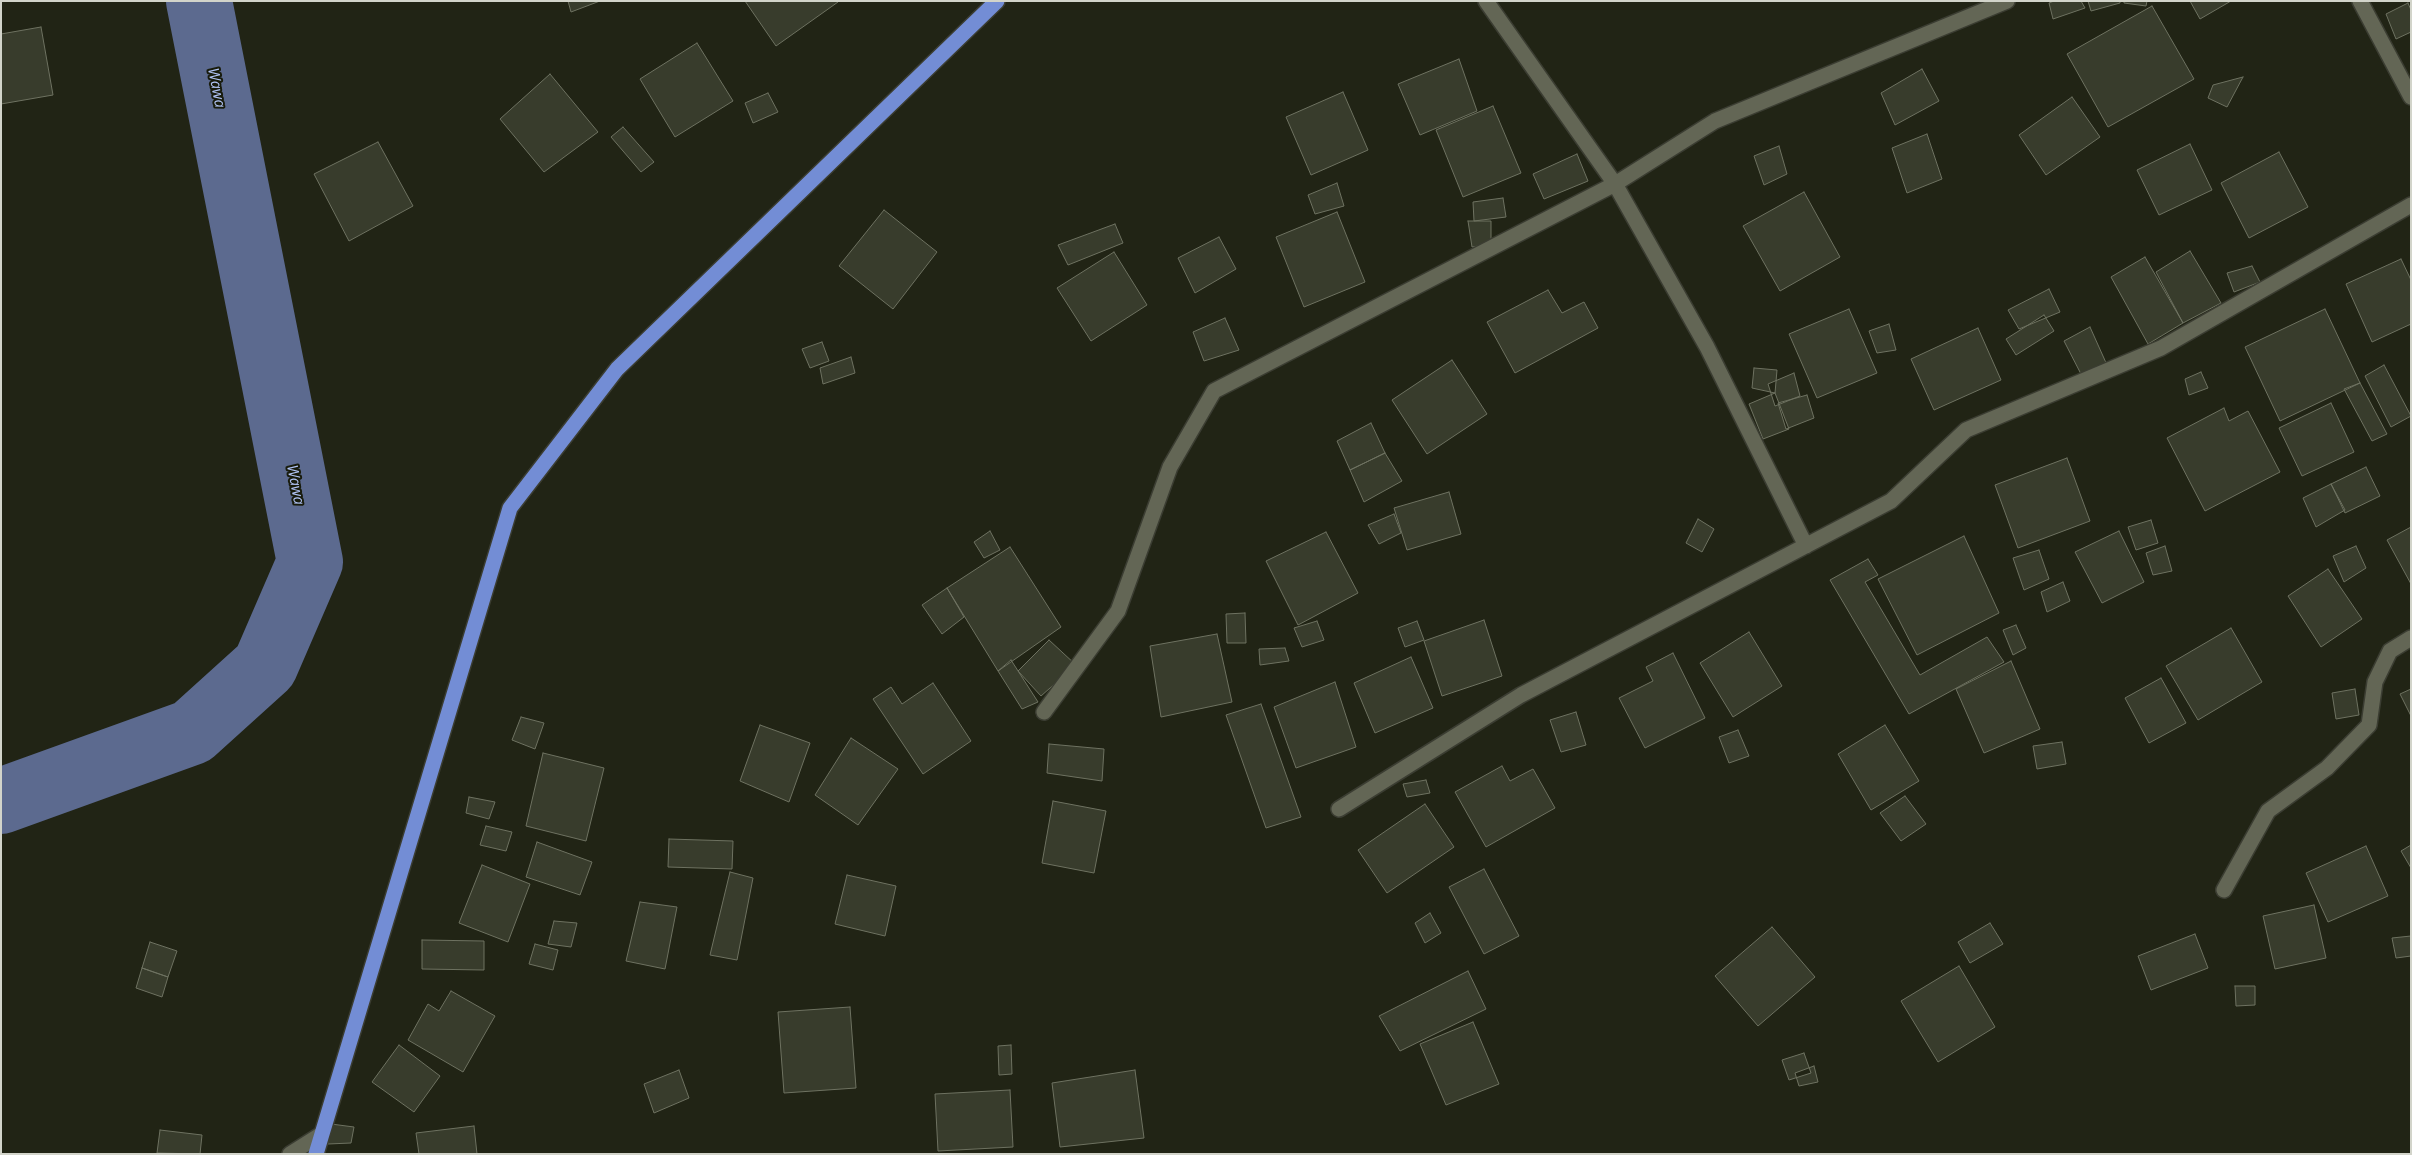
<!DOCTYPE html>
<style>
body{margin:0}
#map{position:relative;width:2412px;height:1155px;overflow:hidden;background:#212415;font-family:"Open Sans",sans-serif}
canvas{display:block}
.frame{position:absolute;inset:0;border:2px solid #d2d4ca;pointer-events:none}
</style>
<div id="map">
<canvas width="2412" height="1155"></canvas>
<div class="frame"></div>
</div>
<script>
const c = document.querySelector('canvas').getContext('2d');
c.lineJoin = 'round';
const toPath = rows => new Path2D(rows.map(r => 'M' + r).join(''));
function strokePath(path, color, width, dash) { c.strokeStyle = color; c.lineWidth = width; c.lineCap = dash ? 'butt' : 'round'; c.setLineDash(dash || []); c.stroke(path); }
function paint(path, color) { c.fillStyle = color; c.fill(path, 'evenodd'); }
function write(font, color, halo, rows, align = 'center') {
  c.font = font + ' "Open Sans",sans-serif'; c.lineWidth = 4; c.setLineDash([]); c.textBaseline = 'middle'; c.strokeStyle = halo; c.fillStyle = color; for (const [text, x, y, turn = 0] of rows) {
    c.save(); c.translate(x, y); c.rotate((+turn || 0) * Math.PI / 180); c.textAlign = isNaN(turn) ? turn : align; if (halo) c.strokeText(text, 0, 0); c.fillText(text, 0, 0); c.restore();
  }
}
strokePath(toPath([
 [1,801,192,732,265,666,310,562,199,1]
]), '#5c6a8f', 66);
const building = toPath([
 [568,1,600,1,571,12,568,1],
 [745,1,837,1,838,2,776,46,745,1],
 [2054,1,2081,1,2085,8,2053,19,2049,3,2054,1],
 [2088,1,2120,1,2120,3,2091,11,2088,1],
 [2124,1,2147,1,2146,6,2124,3,2124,1],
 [2190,1,2231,1,2200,19,2190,1],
 [2408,3,2411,10,2411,32,2396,39,2386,14,2408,3],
 [2152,6,2194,79,2108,127,2067,54,2152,6],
 [41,27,53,95,1,104,1,34,41,27],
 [697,43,733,101,675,137,640,79,697,43],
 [1459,59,1477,111,1420,135,1398,84,1459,59],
 [1922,69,1939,101,1895,125,1881,93,1922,69],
 [550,74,598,132,544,172,500,119,550,74],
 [2243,77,2227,107,2208,98,2213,85,2243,77],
 [1343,92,1368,150,1311,175,1286,117,1343,92],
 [768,93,778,112,753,123,745,103,768,93],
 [2072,97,2100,137,2046,175,2019,135,2072,97],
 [1493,106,1521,173,1463,197,1436,130,1493,106],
 [623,127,654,162,641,172,611,137,623,127],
 [1927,134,1942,179,1907,193,1892,148,1927,134],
 [378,142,413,206,349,241,314,174,378,142],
 [2190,144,2212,190,2159,215,2137,170,2190,144],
 [1779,146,1787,174,1764,185,1754,156,1779,146],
 [2279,152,2308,207,2249,238,2221,183,2279,152],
 [1577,154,1588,181,1544,199,1533,174,1577,154],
 [1337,183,1344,206,1315,214,1308,195,1337,183],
 [1804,192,1840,257,1780,291,1743,226,1804,192],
 [1503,198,1506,217,1474,221,1473,202,1503,198],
 [884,210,937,252,893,309,839,266,884,210],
 [1337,212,1365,282,1304,307,1276,237,1337,212],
 [1468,221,1491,221,1491,244,1472,247,1468,221],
 [1115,224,1123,243,1068,265,1058,245,1115,224],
 [1219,237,1236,269,1195,293,1178,258,1219,237],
 [2190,251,2221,303,2183,323,2156,272,2190,251],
 [1114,252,1147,305,1091,341,1057,288,1114,252],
 [2145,257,2183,323,2148,344,2111,277,2145,257],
 [2401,259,2411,280,2411,324,2372,342,2346,284,2401,259],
 [2252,266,2260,282,2234,292,2227,273,2252,266],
 [2049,289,2060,312,2019,329,2008,310,2049,289],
 [1548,290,1562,313,1584,302,1598,328,1515,373,1487,322,1548,290],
 [1849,309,1877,373,1817,398,1789,334,1849,309],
 [2325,309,2360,383,2280,421,2245,347,2325,309],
 [2044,315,2054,331,2016,355,2006,339,2044,315],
 [1225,318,1239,350,1204,361,1193,332,1225,318],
 [1889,324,1896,350,1877,353,1869,331,1889,324],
 [2090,327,2107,365,2082,376,2064,341,2090,327],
 [1978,328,2001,380,1934,410,1911,359,1978,328],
 [822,342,829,361,810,368,802,349,822,342],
 [851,357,855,373,823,384,820,368,851,357],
 [1452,360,1487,414,1427,454,1392,400,1452,360],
 [2384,365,2411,416,2391,427,2365,376,2384,365],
 [1754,368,1777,370,1775,393,1752,388,1754,368],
 [2201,372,2208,388,2189,395,2185,379,2201,372],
 [1794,373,1800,396,1775,406,1768,384,1794,373],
 [2360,383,2387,434,2372,441,2344,389,2360,383],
 [1775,393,1789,429,1763,439,1749,404,1775,393],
 [1807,395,1814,418,1786,429,1778,403,1807,395],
 [2331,403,2354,452,2302,476,2279,428,2331,403],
 [2224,408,2229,421,2248,411,2280,472,2205,511,2167,438,2224,408],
 [1371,423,1385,453,1350,470,1337,441,1371,423],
 [1385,453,1402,481,1364,502,1350,470,1385,453],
 [2067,458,2090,521,2018,548,1995,485,2067,458],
 [2366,467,2380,496,2345,513,2331,484,2366,467],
 [2331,484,2345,510,2316,527,2303,498,2331,484],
 [1449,492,1461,534,1407,550,1394,508,1449,492],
 [1394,514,1401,533,1379,544,1368,525,1394,514],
 [1698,519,1714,529,1702,552,1686,543,1698,519],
 [2151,520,2158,543,2136,550,2128,527,2151,520],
 [2411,527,2411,584,2387,540,2411,527],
 [990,531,1000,550,984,558,974,542,990,531],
 [2119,531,2144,582,2102,603,2075,552,2119,531],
 [1326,532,1358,593,1298,625,1266,561,1326,532],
 [1964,536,1999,613,1917,655,1878,579,1964,536],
 [2165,546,2172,571,2153,575,2146,553,2165,546],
 [2356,546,2366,568,2344,582,2333,556,2356,546],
 [1010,547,1061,627,998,671,947,588,1010,547],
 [2039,550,2049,579,2024,590,2013,558,2039,550],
 [1868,559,1878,575,1865,582,1920,675,1987,637,2004,662,1909,714,1830,580,1868,559],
 [2328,569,2362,619,2321,647,2288,596,2328,569],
 [2063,582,2070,601,2047,612,2041,592,2063,582],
 [947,588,964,617,942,634,922,605,947,588],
 [1245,613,1246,643,1227,643,1226,614,1245,613],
 [1484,620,1502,676,1442,696,1424,641,1484,620],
 [1317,621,1324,640,1302,647,1294,628,1317,621],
 [1417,621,1424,640,1405,647,1398,628,1417,621],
 [2016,625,2026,648,2013,655,2003,630,2016,625],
 [2231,628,2262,682,2198,720,2166,666,2231,628],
 [1749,632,1782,686,1733,717,1700,663,1749,632],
 [1217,634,1232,702,1161,717,1150,646,1217,634],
 [1049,640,1076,665,1041,696,1018,671,1049,640],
 [1285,648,1289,661,1260,665,1259,649,1285,648],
 [1673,653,1705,718,1645,748,1619,698,1653,681,1646,667,1673,653],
 [1411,657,1433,708,1375,733,1354,683,1411,657],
 [1011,660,1038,702,1022,709,998,671,1011,660],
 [2011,661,2040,729,1984,753,1956,689,2011,661],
 [2161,678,2186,723,2149,743,2125,698,2161,678],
 [1335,682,1356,747,1296,768,1274,707,1335,682],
 [933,683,971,741,923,774,873,699,891,687,902,704,933,683],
 [2355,689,2359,715,2336,719,2332,693,2355,689],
 [2411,689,2411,716,2400,694,2411,689],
 [1261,704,1301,817,1266,828,1226,715,1261,704],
 [1576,712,1586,745,1561,752,1550,720,1576,712],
 [521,717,544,723,535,749,512,740,521,717],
 [760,725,810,743,789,802,740,781,760,725],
 [1885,725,1919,781,1871,810,1838,754,1885,725],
 [1738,730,1749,756,1729,763,1719,737,1738,730],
 [851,738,898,769,858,825,815,795,851,738],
 [2062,742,2066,764,2037,769,2033,746,2062,742],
 [1049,744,1104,749,1102,781,1047,773,1049,744],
 [543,753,604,768,586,841,526,826,543,753],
 [1502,766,1510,781,1533,769,1555,808,1486,847,1455,792,1502,766],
 [1426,780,1430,793,1407,797,1403,784,1426,780],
 [1905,796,1926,824,1901,841,1880,813,1905,796],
 [469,797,495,802,489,819,466,813,469,797],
 [1053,801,1106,811,1094,873,1042,863,1053,801],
 [1425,804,1454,847,1387,893,1358,850,1425,804],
 [486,826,512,832,506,851,480,845,486,826],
 [669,839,733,841,732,869,668,867,669,839],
 [537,842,592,862,580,895,526,877,537,842],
 [2411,845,2411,868,2401,851,2411,845],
 [2366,846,2388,896,2328,922,2306,873,2366,846],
 [482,865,530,884,508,942,459,923,482,865],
 [1484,869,1519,936,1484,954,1449,887,1484,869],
 [730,872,753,878,737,960,710,955,730,872],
 [847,875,896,886,885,936,835,924,847,875],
 [640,902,677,907,665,969,626,961,640,902],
 [2314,905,2326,958,2275,969,2263,916,2314,905],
 [1430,913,1441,933,1425,943,1415,923,1430,913],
 [554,921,577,923,571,947,548,944,554,921],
 [1990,923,2003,944,1970,963,1958,942,1990,923],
 [1772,927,1815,977,1758,1026,1715,976,1772,927],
 [2195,934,2208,968,2151,990,2138,956,2195,934],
 [2411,936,2411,956,2396,958,2392,938,2411,936],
 [422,940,484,941,484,970,422,969,422,940],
 [150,942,177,951,168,977,142,968,150,942],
 [535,944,558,950,553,970,529,964,535,944],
 [1959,966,1995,1027,1938,1062,1901,1001,1959,966],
 [142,968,168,977,162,997,136,988,142,968],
 [1468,971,1486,1009,1400,1051,1379,1016,1468,971],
 [2235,986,2255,986,2255,1005,2236,1006,2235,986],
 [451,991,495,1016,463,1072,408,1040,428,1004,439,1011,451,991],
 [850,1007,856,1088,784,1093,778,1012,850,1007],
 [1473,1022,1499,1084,1446,1105,1420,1044,1473,1022],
 [399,1045,440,1076,414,1112,372,1082,399,1045],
 [1011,1045,1012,1074,999,1075,998,1046,1011,1045],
 [1804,1053,1811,1073,1789,1080,1782,1060,1804,1053],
 [1814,1066,1818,1082,1799,1086,1795,1073,1814,1066],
 [679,1070,689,1098,654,1113,644,1084,679,1070],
 [1135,1070,1144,1138,1060,1147,1052,1083,1135,1070],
 [1010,1090,1013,1147,938,1151,935,1094,1010,1090],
 [331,1124,354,1127,351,1143,328,1144,331,1124],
 [474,1126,477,1154,419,1154,416,1133,474,1126],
 [160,1130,202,1135,200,1154,157,1153,160,1130]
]);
paint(building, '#383c2c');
strokePath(building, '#6e7261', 1);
const street = toPath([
 [1486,1,1615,184,1707,347,1806,546],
 [2360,1,2411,97],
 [1044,712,1118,611,1170,467,1214,391,1615,184,1715,121,2007,1],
 [1339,809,1521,695,1891,501,1966,430,2161,348,2411,205],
 [2224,890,2268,811,2327,768,2369,725,2375,682,2390,651,2411,638],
 [290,1154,320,1135]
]);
const highway = toPath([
 [316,1154,510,508,617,369,997,1]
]);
strokePath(street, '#3b3d32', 18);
strokePath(highway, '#3b3d32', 18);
strokePath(street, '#636655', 15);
strokePath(highway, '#738dd5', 15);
write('italic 15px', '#b0c3f4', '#181b0c', [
 ["Wawa",216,88,79],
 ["Wawa",295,485,79]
]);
</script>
